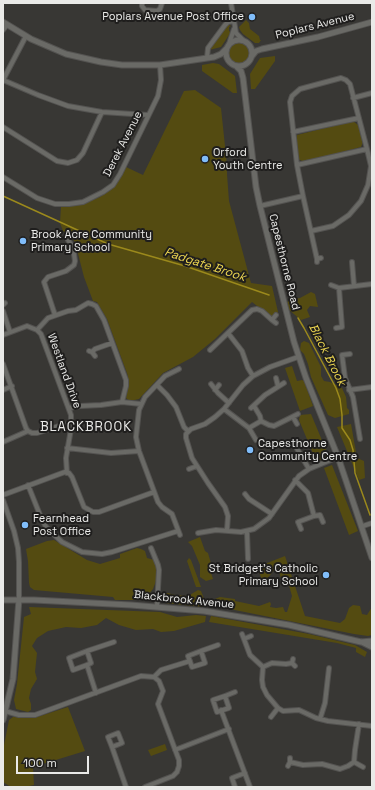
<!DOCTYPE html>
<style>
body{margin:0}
#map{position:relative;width:375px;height:790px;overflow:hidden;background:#383734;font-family:"Space Grotesk",sans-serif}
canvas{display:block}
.frame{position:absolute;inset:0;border:4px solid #eaeae8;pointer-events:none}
.scale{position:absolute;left:16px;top:756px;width:73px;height:18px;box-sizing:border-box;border:2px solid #eaeae8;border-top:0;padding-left:5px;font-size:12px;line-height:14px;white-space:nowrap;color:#eaeae8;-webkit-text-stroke:3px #1f1e1d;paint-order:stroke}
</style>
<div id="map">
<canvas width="375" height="790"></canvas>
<div class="frame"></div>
<div class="scale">100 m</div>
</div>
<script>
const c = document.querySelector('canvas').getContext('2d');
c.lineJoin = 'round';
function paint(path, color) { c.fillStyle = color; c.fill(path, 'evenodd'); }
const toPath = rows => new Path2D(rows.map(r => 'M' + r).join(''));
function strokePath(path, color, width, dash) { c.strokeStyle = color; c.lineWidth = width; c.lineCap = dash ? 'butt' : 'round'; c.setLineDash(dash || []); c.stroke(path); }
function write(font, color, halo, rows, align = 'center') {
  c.font = font + ' "Space Grotesk",sans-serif'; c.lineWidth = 4; c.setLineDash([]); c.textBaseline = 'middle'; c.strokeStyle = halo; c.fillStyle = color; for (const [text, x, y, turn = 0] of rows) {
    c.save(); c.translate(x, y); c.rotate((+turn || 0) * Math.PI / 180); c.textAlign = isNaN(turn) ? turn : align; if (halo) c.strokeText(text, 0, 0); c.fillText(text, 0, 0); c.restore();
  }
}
paint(toPath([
 [246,20,249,23,250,29,259,36,260,40,261,40,259,43,255,43,243,34,240,30,239,27],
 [228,24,231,26,229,27,229,31,231,32,221,47,209,50],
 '228 53a11 11 0 1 1 22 0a11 11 0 1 1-22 0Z',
 [275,56,275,61,255,89,251,89,250,74,260,58],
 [213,63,219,64,235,76,237,93,233,93,202,71,202,65],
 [195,90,221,108,227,165,227,174,229,201,251,283,272,286,278,312,277,314,273,317,270,316,252,302,215,339,193,357,163,373,139,399,130,401,126,398,128,388,128,376,107,319,97,302,93,301,84,277,75,242,70,236,63,231,60,223,61,206,83,204,100,197,115,185,126,167,143,175,184,91],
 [353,121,358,125,363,142,361,147,304,162,298,159,296,137,297,135],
 [311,292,315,294,318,307,310,306,307,310,310,317,301,320,288,309,287,302,291,299,300,298],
 [304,341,309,343,321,367,321,376,324,381,330,382,342,388,346,397,347,408,349,410,349,414,335,418,328,415,311,377,308,364,304,354,300,350,301,343],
 [292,366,297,381,302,380,304,381,313,406,300,411,285,368],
 [311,414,329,457,316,461,299,420,300,415],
 [351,424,357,458,364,461,365,478,359,480,337,427],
 [332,465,358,531,349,535,324,468],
 [200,537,205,551,208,553,212,567,211,573,213,579,206,581,200,577,200,565,192,546,188,542],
 [54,540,87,560,100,564,120,558,120,554,137,548,141,549,145,551,147,558,154,560,156,563,157,570,156,581,153,589,148,595,142,599,136,600,115,600,113,597,34,590,30,587,29,583,28,561,26,549,47,541],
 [285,556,305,616,340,623,345,619,349,608,353,605,360,606,362,614,367,615,372,607,372,635,368,636,354,634,210,605,215,599,220,597,235,599,235,601,259,606,270,602,271,604,270,607,276,608,283,607,285,612,287,612,292,596,288,582,282,581,278,569,275,569,267,579,262,580,257,567],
 [189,558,191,560,201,587,196,587,187,561],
 [198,590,201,591,206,604,204,607,165,603,162,599,163,594,168,593,175,595,188,596],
 [29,607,160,612,177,617,196,615,206,616,205,622,174,631,161,632,153,629,136,630,119,625,106,618,97,625,81,628,66,627,48,631,37,638,32,646,37,653,35,672,37,679,31,689,29,698,31,704,31,710,28,712,16,709,14,700,17,684,24,617,31,614],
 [211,616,309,634,355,645,367,652,365,657,356,652,356,648,337,643,209,622],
 [68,707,85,751,33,767,34,785,25,787,11,787,3,782,3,750,9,720,13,717,34,718],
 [165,744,167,750,151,756,148,750]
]), '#544b11');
strokePath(toPath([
 [3,196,108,244,185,266,269,295],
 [298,318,304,328,336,388,340,399,342,415,342,428,350,440,353,450,355,473,370,515]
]), '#9b891c', 1.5);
const minor = toPath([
 [142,3,142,6,145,10,157,11,160,9,162,3],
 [231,3,236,33,243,40],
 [3,30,7,25],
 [229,44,234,29],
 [207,58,208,48,225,25,228,22,234,21],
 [3,80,38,95,68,106,102,112,148,115],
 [3,80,26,36],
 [353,98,372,93],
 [3,127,57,161,68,163,77,160,83,153,102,112],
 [293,132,359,118],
 [297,165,367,149],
 [3,177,37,198,55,204,69,204,83,202,103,192,113,185,120,174,158,96,161,80,160,65],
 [260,206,303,196],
 [311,231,333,226,349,215,361,201,368,185,371,166,367,149,350,84,346,80,341,78,300,89,292,96,290,102,297,165,303,196,317,259],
 [64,250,73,247,68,240],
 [317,262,317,259,321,258],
 [352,262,354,286],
 [331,285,339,288,372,284],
 [3,305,5,303],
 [3,311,10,332],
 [55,315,44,282,48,277,66,271,74,265,75,261,73,247],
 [276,315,272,320,276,323],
 [336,328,342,327,339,288],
 [37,330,48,318,68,311,76,310,88,303,92,304,96,306,104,320,126,380,126,386,122,402],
 [228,333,242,351,248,368,253,376],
 [3,335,27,326,37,330,41,334,71,415,71,429,66,458,67,473],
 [210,350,252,310,257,309,262,311,272,320],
 [89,351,92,352,95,356],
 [92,352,95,349,112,343],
 [350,354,342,355,345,378,353,397,360,439],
 [3,364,26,428,28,431,32,433,37,433,62,425,71,424],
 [179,369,165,376,145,397,139,410,136,437,139,451,158,502,162,507,172,514,180,535],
 [276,378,278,386],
 [211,384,218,393,229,403],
 [157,385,167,395,176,407,184,427,188,431],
 [3,390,12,386],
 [215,390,219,385],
 [349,390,372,387],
 [254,406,260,416,261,421,269,425,274,426,298,414],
 [69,408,80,406,101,405,122,402,141,404],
 [251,408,265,395,284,383],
 [224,409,249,428,256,440],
 [293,417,297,424],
 [249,428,261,421],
 [3,442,28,431],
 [296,447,309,469],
 [67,448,111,453,139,451],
 [189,469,197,466],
 [295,480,308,493,314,516],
 [28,485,40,515,46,527,62,542,82,552,102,554,112,552,178,531],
 [245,494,249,499,272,514],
 [3,495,65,472,69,473,72,477,84,507,93,512,99,512,154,492],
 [3,500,14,531,18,548,19,562,19,599],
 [363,526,372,523],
 [301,529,298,522,314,516,320,515,323,522],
 [227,530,228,516,225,507,208,483,192,458,186,438,186,434,191,429,205,424,215,417,224,409,243,385,253,376,270,367,298,357],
 [247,532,248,559],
 [198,533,216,530,241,532,254,529,269,518,299,476,309,469,338,457],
 [151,548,158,565,159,570,157,606],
 [242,634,244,639,251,636],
 [244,639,250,655,263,667,262,680,263,687,267,695,278,708,283,711,299,710,316,718,328,721,372,726],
 [201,651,205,663,192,667,188,656,201,651],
 [201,651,218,645],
 [293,659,292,663,295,666],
 [87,665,73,670,69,658,87,651],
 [263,667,272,663,286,664,292,663],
 [96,693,87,665,91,663,87,651,114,642],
 [225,696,229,708,217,712,213,700,225,696],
 [225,696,235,692],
 [221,710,250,787],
 [5,711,19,715,35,715,141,676,154,677,161,670,190,661],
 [271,717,278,708],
 [320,719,325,703,329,668],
 [359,724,355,750,354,762,363,767],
 [118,733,122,743,112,747,108,737,118,733],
 [112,747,126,787],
 [175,750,229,729],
 [290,762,303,765,322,764,340,769,348,766,354,762],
 [288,766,290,762,290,758],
 [145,787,173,776,177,772,179,766,179,760,158,704,163,691,159,681,154,677],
 [235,787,232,778,245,773]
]);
const tertiary = toPath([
 [3,22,31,39,66,54,101,62,122,65,160,65,214,57,221,54,227,48],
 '226 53a13 13 0 1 1 26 0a13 13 0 1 1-26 0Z',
 [252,56,256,51,262,49,318,37,372,22],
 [237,67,241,71,243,78,256,187,260,206,294,342,306,378,338,457,372,558],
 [3,600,34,600,131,605,204,611,289,625,361,642,372,641],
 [362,642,372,647],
 [3,720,13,679,19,599]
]);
strokePath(minor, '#545351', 6);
strokePath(tertiary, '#545351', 7);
strokePath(minor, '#6a6a66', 4);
strokePath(tertiary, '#6a6a66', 5);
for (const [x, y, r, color] of [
 [252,17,4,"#80bdfa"],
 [205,159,4,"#80bdfa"],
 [23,241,4,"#80bdfa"],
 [250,450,4,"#80bdfa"],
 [25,525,4,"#80bdfa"],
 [326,575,4,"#80bdfa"]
]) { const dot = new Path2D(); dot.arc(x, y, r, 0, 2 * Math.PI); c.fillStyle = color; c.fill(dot); strokePath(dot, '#1f1e1d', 1.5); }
write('11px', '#eaeae8', '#1f1e1d', [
 ["Poplars Avenue Post Office",244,17,"right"],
 ["Orford",213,153],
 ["Youth Centre",213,166],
 ["Brook Acre Community",31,235],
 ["Primary School",31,248],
 ["Capesthorne",258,444],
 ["Community Centre",258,457],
 ["Fearnhead",33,519],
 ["Post Office",33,532],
 ["St Bridget's Catholic",318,569,"right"],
 ["Primary School",318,582,"right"]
], 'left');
write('11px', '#eaeae8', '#1f1e1d', [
 ["Poplars Avenue",315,26,-14],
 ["Derek Avenue",123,144,-63],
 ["Capesthorne Road",284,262,76],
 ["Westland Drive",64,371,70],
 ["Blackbrook Avenue",184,600,6]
]);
write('italic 12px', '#eed751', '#1f1e1d', [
 ["Padgate Brook",205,265,18],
 ["Black Brook",327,355,63]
]);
c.letterSpacing = '1px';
write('13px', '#eaeae8', '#1f1e1d', [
 ["BLACKBROOK",86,427]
]);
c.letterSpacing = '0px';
</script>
